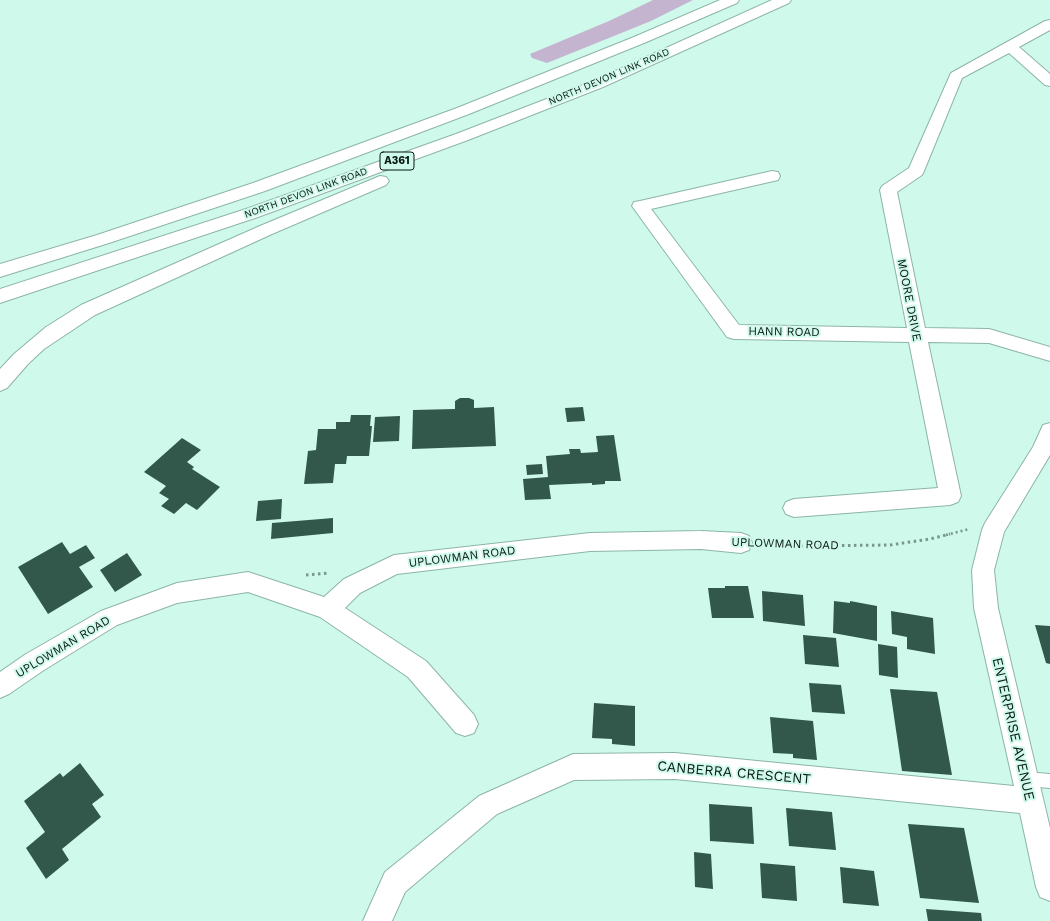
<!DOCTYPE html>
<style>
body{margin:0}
canvas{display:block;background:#cff9eb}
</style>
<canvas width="1050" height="921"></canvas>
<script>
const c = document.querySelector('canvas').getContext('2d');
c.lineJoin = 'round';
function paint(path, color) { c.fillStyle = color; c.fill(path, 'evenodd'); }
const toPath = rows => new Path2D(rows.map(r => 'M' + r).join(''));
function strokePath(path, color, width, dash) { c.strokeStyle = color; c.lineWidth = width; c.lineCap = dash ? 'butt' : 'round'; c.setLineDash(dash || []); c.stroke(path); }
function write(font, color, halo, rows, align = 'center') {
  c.font = font + ' "Work Sans",sans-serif'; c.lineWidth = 4; c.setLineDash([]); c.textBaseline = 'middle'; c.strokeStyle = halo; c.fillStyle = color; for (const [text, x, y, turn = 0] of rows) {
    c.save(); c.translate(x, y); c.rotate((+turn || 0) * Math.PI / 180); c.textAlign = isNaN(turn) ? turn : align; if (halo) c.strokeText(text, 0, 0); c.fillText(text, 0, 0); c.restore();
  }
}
paint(toPath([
 [653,0,693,0,651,21,547,63,532,58,530,54,609,21]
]), '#c5b4d0');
paint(toPath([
 [460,398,469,398,474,400,474,408,494,407,496,446,412,449,413,410,455,409,455,401],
 [583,407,585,421,567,422,565,408],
 [351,415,371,415,370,426,372,426,369,456,347,456,346,464,335,464,333,483,304,484,308,451,316,450,318,429,336,429,336,422,350,422],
 [400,416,399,441,373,442,375,417],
 [614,435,621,481,605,481,605,484,592,485,592,483,549,485,551,499,525,500,523,479,548,477,546,456,570,454,569,449,580,449,581,453,598,452,596,436],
 [182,438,201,450,187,462,194,467,192,469,220,487,197,510,186,503,174,514,161,506,169,499,159,493,166,486,144,472],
 [542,464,543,474,527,475,526,465],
 [282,499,281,519,256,521,258,501],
 [333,518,333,533,271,539,272,523],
 [62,542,70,554,86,545,95,558,79,567,93,587,48,614,18,567],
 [127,553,142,575,115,592,100,570],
 [725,586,748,586,754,618,712,618,708,588,725,588],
 [762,591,803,595,805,626,763,621],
 [834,601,850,603,850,601,877,606,877,641,833,633],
 [891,611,933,618,935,654,907,649,907,637,892,634],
 [1035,625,1050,626,1050,664,1046,663],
 [803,635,836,638,839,667,805,664],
 [878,644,897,647,898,678,879,675],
 [809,683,841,685,845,714,812,712],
 [890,689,937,692,952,775,902,771],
 [594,703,635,706,635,746,612,744,612,739,592,738],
 [770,717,813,721,817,760,793,758,793,754,773,753],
 [80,763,104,795,92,804,101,817,62,849,69,860,46,879,26,848,45,832,24,801,60,773,63,777],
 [709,804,752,807,754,844,710,841],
 [786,808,832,812,836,850,789,846],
 [908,824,964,828,979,903,920,898],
 [694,852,711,854,713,889,695,887],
 [760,863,795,866,797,901,762,898],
 [840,867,874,871,879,906,843,903],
 [926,909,981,913,982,921,928,921]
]), '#32584c');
const service = toPath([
 [1025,772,1050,774,1050,788,1025,786,1020,784,1018,779,1020,774,1025,772]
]);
const minor = toPath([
 [1050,20,1050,30,1019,47,1050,74,1050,86,1045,85,1009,53,962,78,924,171,922,175,897,192,925,328,989,329,1050,347,1050,361,989,343,928,342,961,496,958,502,950,505,794,517,786,514,783,508,786,502,794,499,938,488,909,342,734,339,727,337,632,206,634,202,640,201,772,171,778,172,780,176,778,180,651,209,739,325,907,328,880,190,882,186,909,168,951,73,1045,21,1050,20],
 [1050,423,1050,455,1004,532,994,570,998,608,1050,828,1050,901,1040,897,1036,887,1020,813,675,779,574,780,497,814,405,892,392,921,363,921,385,872,479,796,573,754,675,753,1014,786,974,608,972,570,982,530,985,523,1033,447,1043,425,1050,423],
 [701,531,741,533,749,536,752,543,749,550,741,553,701,549,590,551,397,574,360,593,345,608,426,661,474,715,478,724,474,733,465,736,456,733,408,677,320,617,248,592,177,603,117,625,44,670,9,694,0,698,0,672,26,654,101,611,177,583,248,572,324,597,344,579,394,555,590,533,701,531]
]);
const trunk = toPath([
 [720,0,739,0,737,3,644,43,469,114,265,191,109,243,0,277,0,264,97,235,253,183,457,108,634,37,720,0],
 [772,0,791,0,789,3,603,87,468,140,258,217,0,303,0,289,246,209,456,134,593,81,772,0],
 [380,176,386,177,389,181,386,185,272,234,95,315,44,349,28,364,7,388,0,391,0,369,14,354,46,327,81,305,260,226,380,176]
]);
strokePath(service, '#8cb5a7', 2);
strokePath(minor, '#8cb5a7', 2);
strokePath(trunk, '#8cb5a7', 2);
strokePath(toPath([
 [946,535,969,529]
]), '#78978d', 2.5, [2, 3]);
strokePath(toPath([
 [764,544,795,546,890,545,930,539,950,534],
 [306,575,329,573]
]), '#78978d', 3, [2.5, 3.5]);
paint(service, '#fff');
paint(minor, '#fff');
paint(trunk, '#fff');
write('10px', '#071712', '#cff9eb', [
 ["NORTH DEVON LINK ROAD",609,77,-23],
 ["NORTH DEVON LINK ROAD",306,193,-20]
]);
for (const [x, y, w] of [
 [397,161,34]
]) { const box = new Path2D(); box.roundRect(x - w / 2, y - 9, w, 18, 3); c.fillStyle = '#cff9eb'; c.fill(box); strokePath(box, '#071712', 1); }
write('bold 11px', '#071712', null, [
 ["A361",397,161]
]);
write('12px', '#071712', '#cff9eb', [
 ["MOORE DRIVE",909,300,79],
 ["HANN ROAD",784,332,1],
 ["UPLOWMAN ROAD",785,544,2],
 ["UPLOWMAN ROAD",462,557,-7],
 ["UPLOWMAN ROAD",63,647,-31]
]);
write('14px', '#071712', '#cff9eb', [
 ["ENTERPRISE AVENUE",1013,729,77],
 ["CANBERRA CRESCENT",734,773,5]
]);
</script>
